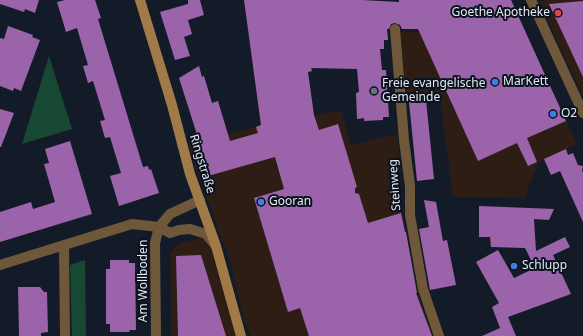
<!DOCTYPE html>
<meta charset="utf-8">
<style>
body{margin:0}
canvas{display:block;background:#131b28}
</style>
<canvas width="583" height="336"></canvas>
<script>
const c = document.querySelector('canvas').getContext('2d');
c.lineJoin = 'round';
function paint(path, color) { c.fillStyle = color; c.fill(path, 'evenodd'); }
const toPath = rows => new Path2D(rows.map(r => 'M' + r).join(''));
function strokePath(path, color, width, dash) { c.strokeStyle = color; c.lineWidth = width; c.lineCap = dash ? 'butt' : 'round'; c.setLineDash(dash || []); c.stroke(path); }
function write(font, color, halo, rows, align = 'center') {
  c.font = font + ' "Noto Sans",sans-serif'; c.lineWidth = 4; c.setLineDash([]); c.textBaseline = 'middle'; c.strokeStyle = halo; c.fillStyle = color; for (const [text, x, y, turn = 0] of rows) {
    c.save(); c.translate(x, y); c.rotate((+turn || 0) * Math.PI / 180); c.textAlign = isNaN(turn) ? turn : align; if (halo) c.strokeText(text, 0, 0); c.fillText(text, 0, 0); c.restore();
  }
}
paint(toPath([
 [424,0,511,0,577,144,539,162,524,198,453,197,440,100,405,101,399,32,423,32],
 [549,0,583,0,583,97,539,1],
 [341,111,351,145,382,137,398,135,402,213,419,298,433,336,251,336,244,319,230,261,188,146,268,123],
 [205,236,213,248,240,336,171,336,170,254,176,246,183,242,191,241]
]), '#2e1d15');
paint(toPath([
 [49,56,72,129,22,144],
 [85,260,86,336,72,336,70,265]
]), '#164833');
paint(toPath([
 [0,0,39,0,35,13,25,9,24,12,0,4],
 [65,0,95,0,101,18,98,19,143,167,148,166,149,170,151,169,159,193,119,206,110,176,121,173,110,137,105,138,100,121,105,120,93,81,88,83,83,66,88,65,77,28,66,32,57,2],
 [188,0,200,0,204,15,188,20,192,34,184,37,190,56,175,60,160,12,188,4],
 [244,0,362,0,399,2,399,0,511,0,566,121,527,138,537,162,528,166,517,143,478,161,418,29,402,29,400,25,395,23,391,24,389,29,387,29,388,40,384,40,384,49,380,49,382,70,386,70,389,117,383,117,383,120,364,121,364,118,357,119,356,93,359,92,357,69,311,68,312,71,308,72,314,115,319,130,338,124,357,187,355,188,355,193,359,194,368,223,401,213,405,232,406,232,417,293,416,293,432,336,309,336,300,308,288,312,254,198,284,189,275,157,208,176,200,150,200,144,179,78,199,66,202,77,204,76,212,103,218,101,230,141,258,133,256,127,261,125],
 [583,1,583,77,549,4],
 [8,26,33,35,32,37,40,40,21,91,14,88,13,91,0,86,0,38,4,39],
 [426,100,434,179,417,181,409,102],
 [0,109,14,113,1,147,0,147],
 [70,141,92,214,0,242,0,212,31,202,33,209,55,202,44,164,49,163,45,149],
 [566,149,568,155,573,153,578,165,583,166,582,170,583,173,583,222,560,171,551,175,544,159],
 [424,200,436,202,443,241,447,240,456,285,430,290,419,229,429,227],
 [479,206,554,209,549,220,534,219,536,251,565,237,570,247,553,255,571,294,508,317,516,336,482,336,500,328,492,307,499,303,476,262,498,250,514,278,535,268,525,248,491,247,490,237,479,237],
 [201,255,226,336,178,336,176,256],
 [110,260,129,260,129,263,135,263,136,330,129,330,130,332,110,332,110,324,106,324,106,269,110,269],
 [18,287,40,287,44,292,47,292,48,332,41,333,41,336,19,336]
]), '#9a63aa');
strokePath(toPath([
 [531,0,583,113],
 [395,29,404,140,410,186,410,215,423,289,439,336],
 [64,246,65,336],
 [0,265,132,224,159,227,170,233,179,230,190,229,206,234,216,246],
 [156,336,155,243,159,227,170,214,200,200]
]), '#6f5839', 10);
strokePath(toPath([
 [140,0,172,105,190,174,216,246,241,336]
]), '#a07b47', 10);
for (const [x, y, r, color] of [
 [558,13,4,"#e0444e"],
 [495,82,4,"#3f7fe0"],
 [374,91,4,"#6b7280"],
 [553,114,4,"#3f7fe0"],
 [261,202,4,"#3f7fe0"],
 [514,266,4,"#3f7fe0"]
]) { const dot = new Path2D(); dot.arc(x, y, r, 0, 2 * Math.PI); c.fillStyle = color; c.fill(dot); strokePath(dot, '#0b121e', 1.5); }
write('12px', '#e3e9f2', '#0b121e', [
 ["Goethe Apotheke",550,13,"right"],
 ["MarKett",503,82],
 ["Freie evangelische",382,84],
 ["Gemeinde",382,98],
 ["O2",561,114],
 ["Gooran",269,202],
 ["Schlupp",522,266]
], 'left');
write('12px', '#e3e9f2', '#0b121e', [
 ["Ringstraße",202,164,73],
 ["Steinweg",395,185,-94],
 ["Am Wollboden",144,281,-90]
]);
</script>
